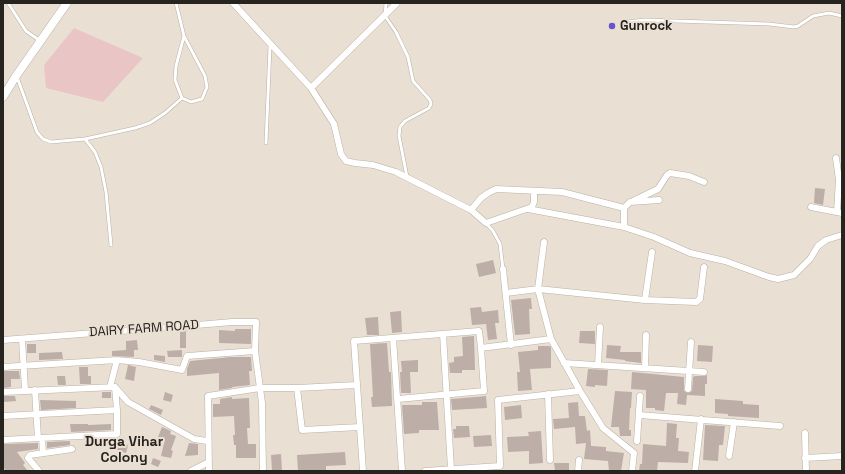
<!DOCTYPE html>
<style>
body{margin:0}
#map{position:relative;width:845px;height:474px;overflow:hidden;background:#e9e0d3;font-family:"Space Grotesk",sans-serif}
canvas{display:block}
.frame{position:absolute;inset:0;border:4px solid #27231f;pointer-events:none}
</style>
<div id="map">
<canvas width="845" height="474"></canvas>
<div class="frame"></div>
</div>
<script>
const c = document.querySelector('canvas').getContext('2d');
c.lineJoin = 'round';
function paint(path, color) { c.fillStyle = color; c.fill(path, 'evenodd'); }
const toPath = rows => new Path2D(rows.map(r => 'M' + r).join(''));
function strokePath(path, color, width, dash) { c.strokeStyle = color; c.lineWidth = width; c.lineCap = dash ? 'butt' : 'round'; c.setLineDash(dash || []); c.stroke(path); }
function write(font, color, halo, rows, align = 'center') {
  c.font = font + ' "Space Grotesk",sans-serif'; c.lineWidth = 4; c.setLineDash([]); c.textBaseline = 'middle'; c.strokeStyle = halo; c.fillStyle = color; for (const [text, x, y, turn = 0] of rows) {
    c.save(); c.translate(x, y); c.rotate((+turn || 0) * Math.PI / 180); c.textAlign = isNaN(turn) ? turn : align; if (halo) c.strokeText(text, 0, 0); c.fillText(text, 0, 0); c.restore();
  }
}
paint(toPath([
 [74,28,143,58,103,102,46,88,44,65]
]), '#e9c5c6');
paint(toPath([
 [815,188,825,189,823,205,814,203],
 [493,260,496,273,479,277,476,264],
 [531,298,532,309,529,309,530,334,515,335,511,300],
 [481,307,482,312,498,310,499,323,495,323,497,339,488,340,486,324,472,325,470,308],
 [401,311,402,332,392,333,390,312],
 [378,317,379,335,367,335,365,318],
 [235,329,251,329,251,344,219,343,219,330,235,331],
 [186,331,186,348,180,348,180,332],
 [580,331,595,331,595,344,579,343],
 [474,336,475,370,462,370,462,373,450,373,449,363,454,362,454,357,463,356,462,337],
 [137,340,138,350,134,350,134,357,112,356,112,351,126,350,126,341],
 [387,343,389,372,391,372,392,406,372,407,371,397,373,397,370,344],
 [27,344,36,344,36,353,27,353],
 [607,345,621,346,620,352,641,352,641,363,625,361,625,360,606,358],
 [698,345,713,346,712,362,697,361],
 [538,346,550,346,551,348,551,368,530,369,532,390,518,391,517,372,520,372,518,352,538,350],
 [182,350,182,357,168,357,167,351],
 [62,352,63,359,39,360,39,353],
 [154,355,165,356,165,362,154,360],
 [231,357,251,357,252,371,249,371,250,385,232,387,232,388,219,390,219,373,187,376,187,369,190,361],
 [418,360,418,372,410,372,411,393,401,393,400,372,402,372,401,361],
 [128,365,136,367,134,381,125,379],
 [79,367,88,367,88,376,91,376,91,384,80,384],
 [588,369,608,370,607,386,595,385,595,387,586,386],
 [3,371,19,371,20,379,11,379,11,387,3,388],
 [632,372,684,377,684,391,688,393,692,391,693,377,695,376,704,376,707,375,707,384,705,384,705,396,687,395,686,405,677,404,678,393,666,393,664,411,655,410,655,408,646,408,646,390,631,389],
 [57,376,65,376,66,385,58,385],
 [615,391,632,392,631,408,630,408,629,430,631,430,631,436,620,436,619,427,611,427],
 [102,392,111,392,111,398,102,398],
 [165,392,173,395,171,402,163,400],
 [3,396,15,396,16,401,4,402],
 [486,396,487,408,452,410,451,399],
 [232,397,232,399,249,398,250,428,247,428,248,444,256,444,256,458,236,458,236,445,234,445,233,435,235,435,234,416,213,417,213,404,220,404,220,399],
 [715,399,743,401,743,404,759,405,759,418,728,416,728,414,715,413],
 [40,400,76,401,76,408,41,410],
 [422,402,437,402,439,430,419,430,419,433,404,434,402,405,422,405],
 [578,402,579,416,585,416,587,431,590,430,591,446,606,447,606,451,624,453,621,471,609,471,608,461,584,459,586,443,576,444,575,427,554,429,553,419,569,418,568,403],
 [151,405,163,410,161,415,149,409],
 [521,405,522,418,505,420,504,407],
 [667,423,677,424,676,438,679,438,678,451,689,452,688,463,658,462,657,471,639,471,640,464,642,464,643,444,666,446],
 [70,424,88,424,88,425,111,424,111,430,71,432],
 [705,425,725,426,723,445,719,445,718,461,703,460],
 [456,426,469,426,470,437,454,438,453,429,456,429],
 [162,427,171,431,170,434,176,436,171,450,173,451,171,458,161,456,165,439,158,437],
 [541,431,543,463,529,464,529,451,508,452,507,437,529,436,528,432],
 [491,435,492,446,474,447,473,436],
 [70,441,70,445,47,448,47,442],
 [117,441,128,445,126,453,114,449],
 [38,443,38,449,17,452,25,463,23,465,28,471,6,471,3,467,3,444],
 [189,443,198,444,198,455,185,456],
 [345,452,346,465,326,466,326,471,298,471,297,455],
 [281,454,282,471,272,471,271,455],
 [153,458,161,461,158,467,151,464],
 [554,463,569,463,569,471,555,471]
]), '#bdaea8');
const service = toPath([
 [8,3,26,31,39,40],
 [176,3,184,36,205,76,207,87,202,99,191,102,182,98,175,80,176,66,184,36],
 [386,3,385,16,396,32,408,57,413,81,430,100,431,104,429,108,405,121,400,127,399,136,407,177],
 [627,22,645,20,769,24,794,27,798,26,813,16,829,13,842,16],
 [17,77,37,132,43,139,51,142,85,139,95,152,101,167,106,192,111,245],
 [85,139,135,128,150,123,165,113,182,98],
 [266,143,270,46],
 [486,223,493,231,500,244,503,269]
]);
const minor = toPath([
 [233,3,311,88],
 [397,3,311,88,334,124,341,154,346,161,355,163,373,165,396,172,471,210,486,223,532,207,534,202,534,191],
 [836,158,839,180,837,212],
 [659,200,630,202,624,208,624,227,654,237,690,253,725,261,769,277,778,279,794,275,810,259,818,246,826,240,842,235],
 [633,201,658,189,667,175,670,173,689,176,704,182],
 [811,207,842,213],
 [528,209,624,227],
 [471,210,481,198,488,193,496,189,562,192,624,208],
 [544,242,538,289,551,339],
 [503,269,511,345],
 [506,293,538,289,645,300,696,302,700,299,704,267],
 [645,300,652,252],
 [443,334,451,469],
 [393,338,402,471],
 [22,339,25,390],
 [3,340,173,327,232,322,256,322,255,351],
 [564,363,704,372],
 [598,365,600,327],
 [3,367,117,360,139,362,182,370,187,356,255,351,262,403,263,471],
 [645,368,646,335],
 [110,387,117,360],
 [115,387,128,402,194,439,207,441],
 [297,388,302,430,360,427],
 [688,389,691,342],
 [35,390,38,438],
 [3,392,115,387,117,410,117,434,3,440],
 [548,394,550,460],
 [398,399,484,391,481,348],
 [639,415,780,426],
 [3,416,117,410],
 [805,433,806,471],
 [42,438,43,453],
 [637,441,640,396],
 [729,456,734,422],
 [805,458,842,456],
 [39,471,28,458,30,455,72,449],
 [191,471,209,462],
 [209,471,208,396,260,388,297,388,357,385],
 [363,471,354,341,479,331,481,348,551,339,580,391,603,428,634,453,632,471],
 [425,471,500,466,498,400,580,391],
 [578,471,579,460],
 [695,471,701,419]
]);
const secondary = toPath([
 [3,97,16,76,67,3]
]);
strokePath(service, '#b9b0a5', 4);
strokePath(minor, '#b9b0a5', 7);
strokePath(secondary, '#b9b0a5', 9);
strokePath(service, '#fff', 3);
strokePath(minor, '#fff', 6);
strokePath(secondary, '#fff', 8);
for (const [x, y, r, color] of [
 [612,26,4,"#6753cc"]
]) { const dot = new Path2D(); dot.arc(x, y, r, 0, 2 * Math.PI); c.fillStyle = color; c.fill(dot); strokePath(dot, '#e9e0d3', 1.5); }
write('bold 13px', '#27231f', '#e9e0d3', [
 ["Gunrock",620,26]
], 'left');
write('13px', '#27231f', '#e9e0d3', [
 ["DAIRY FARM ROAD",144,329,-4]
]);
write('bold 14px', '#27231f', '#e9e0d3', [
 ["Durga Vihar",124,442],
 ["Colony",124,458]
]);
</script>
